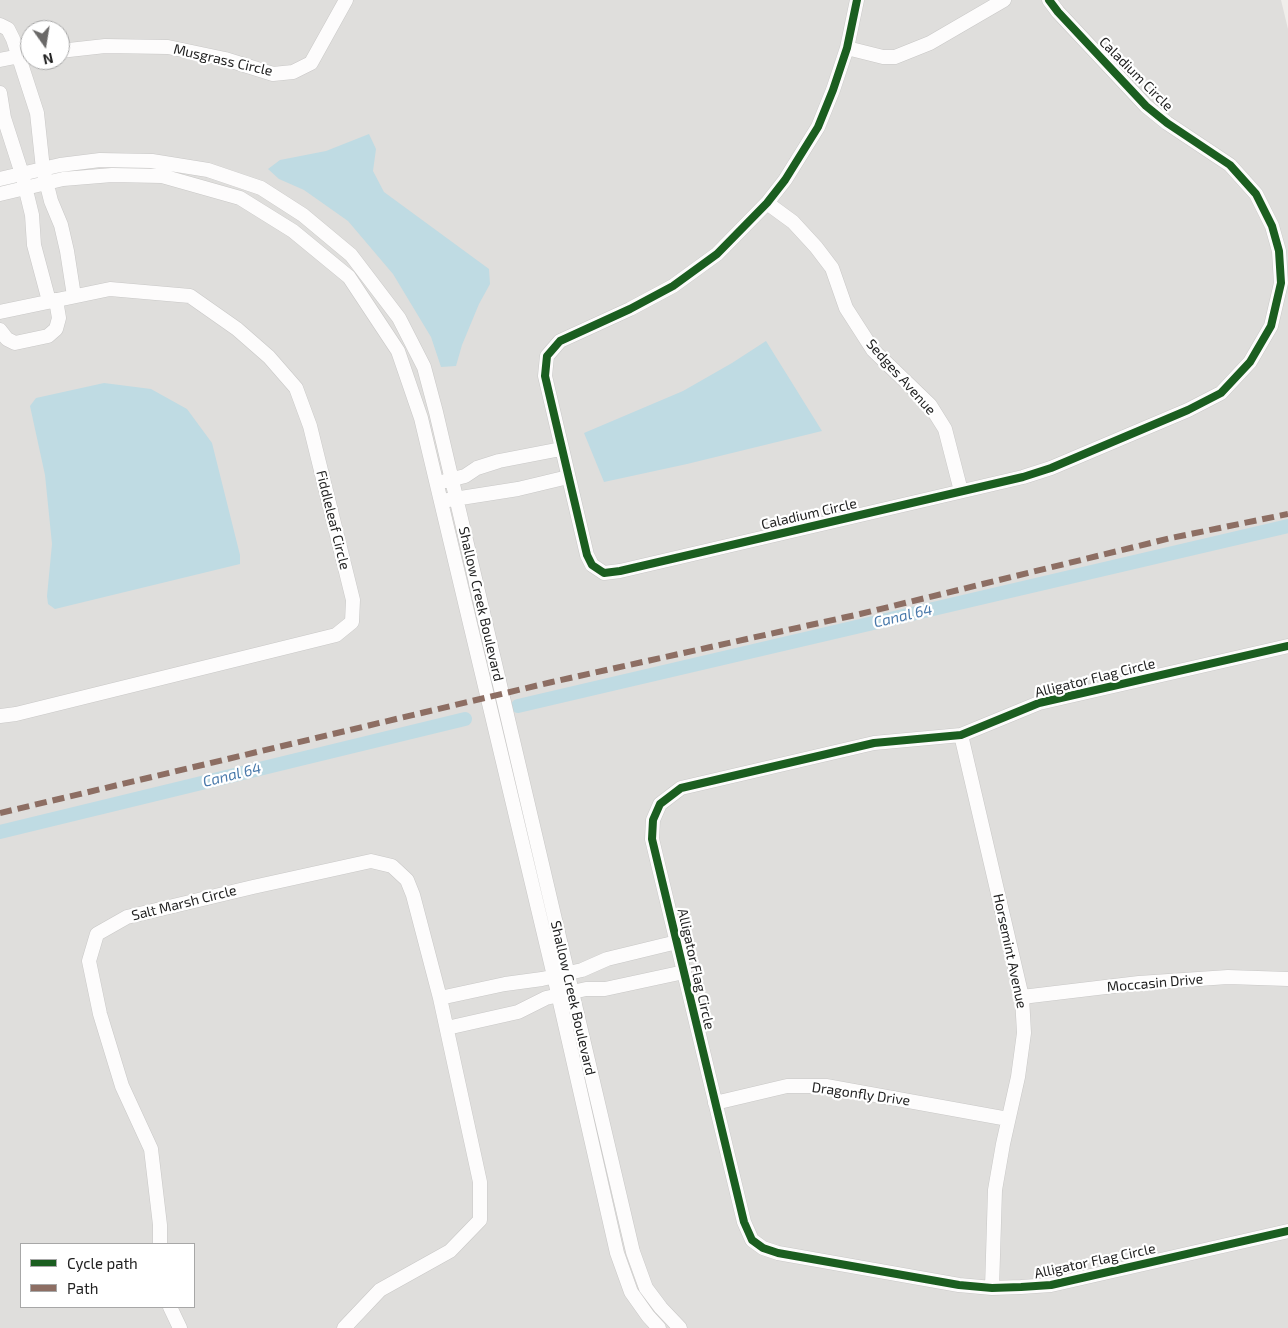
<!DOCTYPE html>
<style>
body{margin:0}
#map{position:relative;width:1288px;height:1328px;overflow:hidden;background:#f0eeeb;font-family:"Exo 2",sans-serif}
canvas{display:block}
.legend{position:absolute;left:20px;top:1243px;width:175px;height:65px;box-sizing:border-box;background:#fff;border:1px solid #a7a7a7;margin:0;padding:6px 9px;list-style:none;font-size:15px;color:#222}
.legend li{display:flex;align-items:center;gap:10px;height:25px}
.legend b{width:25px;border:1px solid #a7a7a7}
.north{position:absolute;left:20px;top:20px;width:50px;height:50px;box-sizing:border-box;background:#fff;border:1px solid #a7a7a7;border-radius:50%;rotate:167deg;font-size:14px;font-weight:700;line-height:20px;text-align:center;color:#222}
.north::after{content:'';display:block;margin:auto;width:18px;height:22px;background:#6a6968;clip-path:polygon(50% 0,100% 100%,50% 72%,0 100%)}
</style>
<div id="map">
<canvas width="1288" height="1328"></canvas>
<ul class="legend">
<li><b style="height:6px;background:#1b5e20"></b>Cycle path</li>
<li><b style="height:6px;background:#8d6e63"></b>Path</li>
</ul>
<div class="north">N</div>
</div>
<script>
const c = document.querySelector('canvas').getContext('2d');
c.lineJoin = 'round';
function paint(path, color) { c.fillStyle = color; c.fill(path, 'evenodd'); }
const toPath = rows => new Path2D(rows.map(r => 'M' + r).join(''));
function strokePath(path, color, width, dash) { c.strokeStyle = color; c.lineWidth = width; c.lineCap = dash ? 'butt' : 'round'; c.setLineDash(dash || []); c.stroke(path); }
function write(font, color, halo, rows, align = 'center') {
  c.font = font + ' "Exo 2",sans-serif'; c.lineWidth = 4.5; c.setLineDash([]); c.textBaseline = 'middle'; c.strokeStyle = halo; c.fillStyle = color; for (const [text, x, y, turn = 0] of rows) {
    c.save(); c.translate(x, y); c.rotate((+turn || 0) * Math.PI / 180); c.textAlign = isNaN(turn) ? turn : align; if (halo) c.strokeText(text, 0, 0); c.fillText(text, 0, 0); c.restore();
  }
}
paint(toPath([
 [0,0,1281,0,1288,29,1288,1328,0,1328],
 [30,30,60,30,60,60,30,60],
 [21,1244,194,1244,194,1307,21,1307]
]), '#dfdedc');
paint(toPath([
 [369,134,376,149,373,171,384,192,489,269,490,284,479,304,462,345,456,366,441,367,431,337,393,274,348,221,304,190,279,179,268,169,280,160,326,151],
 [766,341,822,431,687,464,604,482,584,433,683,391,732,363],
 [104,383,151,389,187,409,212,443,240,555,240,564,55,609,48,604,47,596,52,544,45,475,30,406,36,398]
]), '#bfdbe3');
strokePath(toPath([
 [518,706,1288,526],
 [0,832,465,719]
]), '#bfdbe3', 14);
const minor = toPath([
 [857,0,847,48,833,90,818,127,785,180,767,203,717,254,673,286,630,309,560,341,547,356,545,376,587,555,592,565,604,573,620,571,1023,477,1051,468,1188,410,1221,393,1250,362,1271,326,1281,283,1279,251,1272,226,1256,194,1230,165,1167,123,1146,106,1058,12,1049,0],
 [0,25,8,29,13,39,37,113,43,169,51,201,61,225,67,251,74,296],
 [847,48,883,57,895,57,930,43,1004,0],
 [60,51,105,46,168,47,225,59,273,74,293,72,311,63,346,0],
 [0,60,30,54],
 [0,93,4,118,22,174,32,215,34,245,49,301],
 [0,179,60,165,100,160,152,161,208,170,261,188,303,215,351,255,399,318,424,367,436,412,633,1252,646,1288,661,1308,680,1328],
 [0,194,63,179,112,175,162,176,240,198,293,231,349,277,398,351,421,418,554,976,617,1253,631,1292,648,1316,659,1328],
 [767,203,793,222,816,247,832,268,846,308,873,350,930,405,945,429,961,491],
 [0,312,110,289,190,296,237,329,269,357,296,388,310,426,353,600,352,622,336,635,16,714,0,716],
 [0,330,7,339,15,343,48,336,56,329,59,318,56,300],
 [445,481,465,476,477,468,499,461,561,449],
 [448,500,518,489,568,477],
 [1288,646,1039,703,961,735,874,743,681,788,660,804,653,820,652,839,744,1222,752,1240,763,1248,778,1253,959,1285,992,1288,1021,1287,1051,1285,1288,1231],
 [961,735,1022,997,1024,1033,1018,1077,1003,1144,995,1190,992,1288],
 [1022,997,1139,983,1228,977,1288,979],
 [440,998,505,984,542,979,582,970,607,959,677,942],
 [447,1028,518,1012,546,998,586,989,605,989,684,972],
 [715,1103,787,1086,826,1086,1008,1119],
 [160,1244,160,1225,151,1149,122,1086,100,1014,89,961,97,934,127,917,253,887,371,861,392,866,407,880,413,895,440,998,480,1182,480,1220,450,1251,380,1290,344,1328],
 [170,1307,180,1328]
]);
strokePath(minor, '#c9c8c7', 15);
strokePath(minor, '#fdfcfc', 14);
strokePath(toPath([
 [0,813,552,682,860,614,1171,538,1288,514]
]), '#8d6e63', 6, [12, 6]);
strokePath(toPath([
 [857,0,847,48,833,90,818,127,785,180,767,203,717,254,673,286,630,309,560,341,547,356,545,376,587,555,592,565,604,573,620,571,1023,477,1051,468,1188,410,1221,393,1250,362,1271,326,1281,283,1279,251,1272,226,1256,194,1230,165,1167,123,1146,106,1058,12,1049,0],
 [1288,646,1039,703,961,735,874,743,681,788,660,804,653,820,652,839,744,1222,752,1240,763,1248,778,1253,959,1285,992,1288,1021,1287,1051,1285,1288,1231]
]), '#1b5e20', 8);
write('14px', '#222', '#fff', [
 ["Musgrass Circle",223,60,13],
 ["Caladium Circle",1136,74,45],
 ["Sedges Avenue",901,377,48],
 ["Caladium Circle",809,514,-13],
 ["Fiddleleaf Circle",333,520,76],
 ["Shallow Creek Boulevard",481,604,77],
 ["Alligator Flag Circle",1095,678,-14],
 ["Salt Marsh Circle",184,903,-14],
 ["Horsemint Avenue",1010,951,78],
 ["Alligator Flag Circle",696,969,77],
 ["Moccasin Drive",1155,983,-5],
 ["Shallow Creek Boulevard",573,998,77],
 ["Dragonfly Drive",861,1094,8],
 ["Alligator Flag Circle",1095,1261,-12]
]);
write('italic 15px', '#4a7aab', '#fff', [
 ["Canal 64",903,616,-13],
 ["Canal 64",232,775,-14]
]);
</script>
